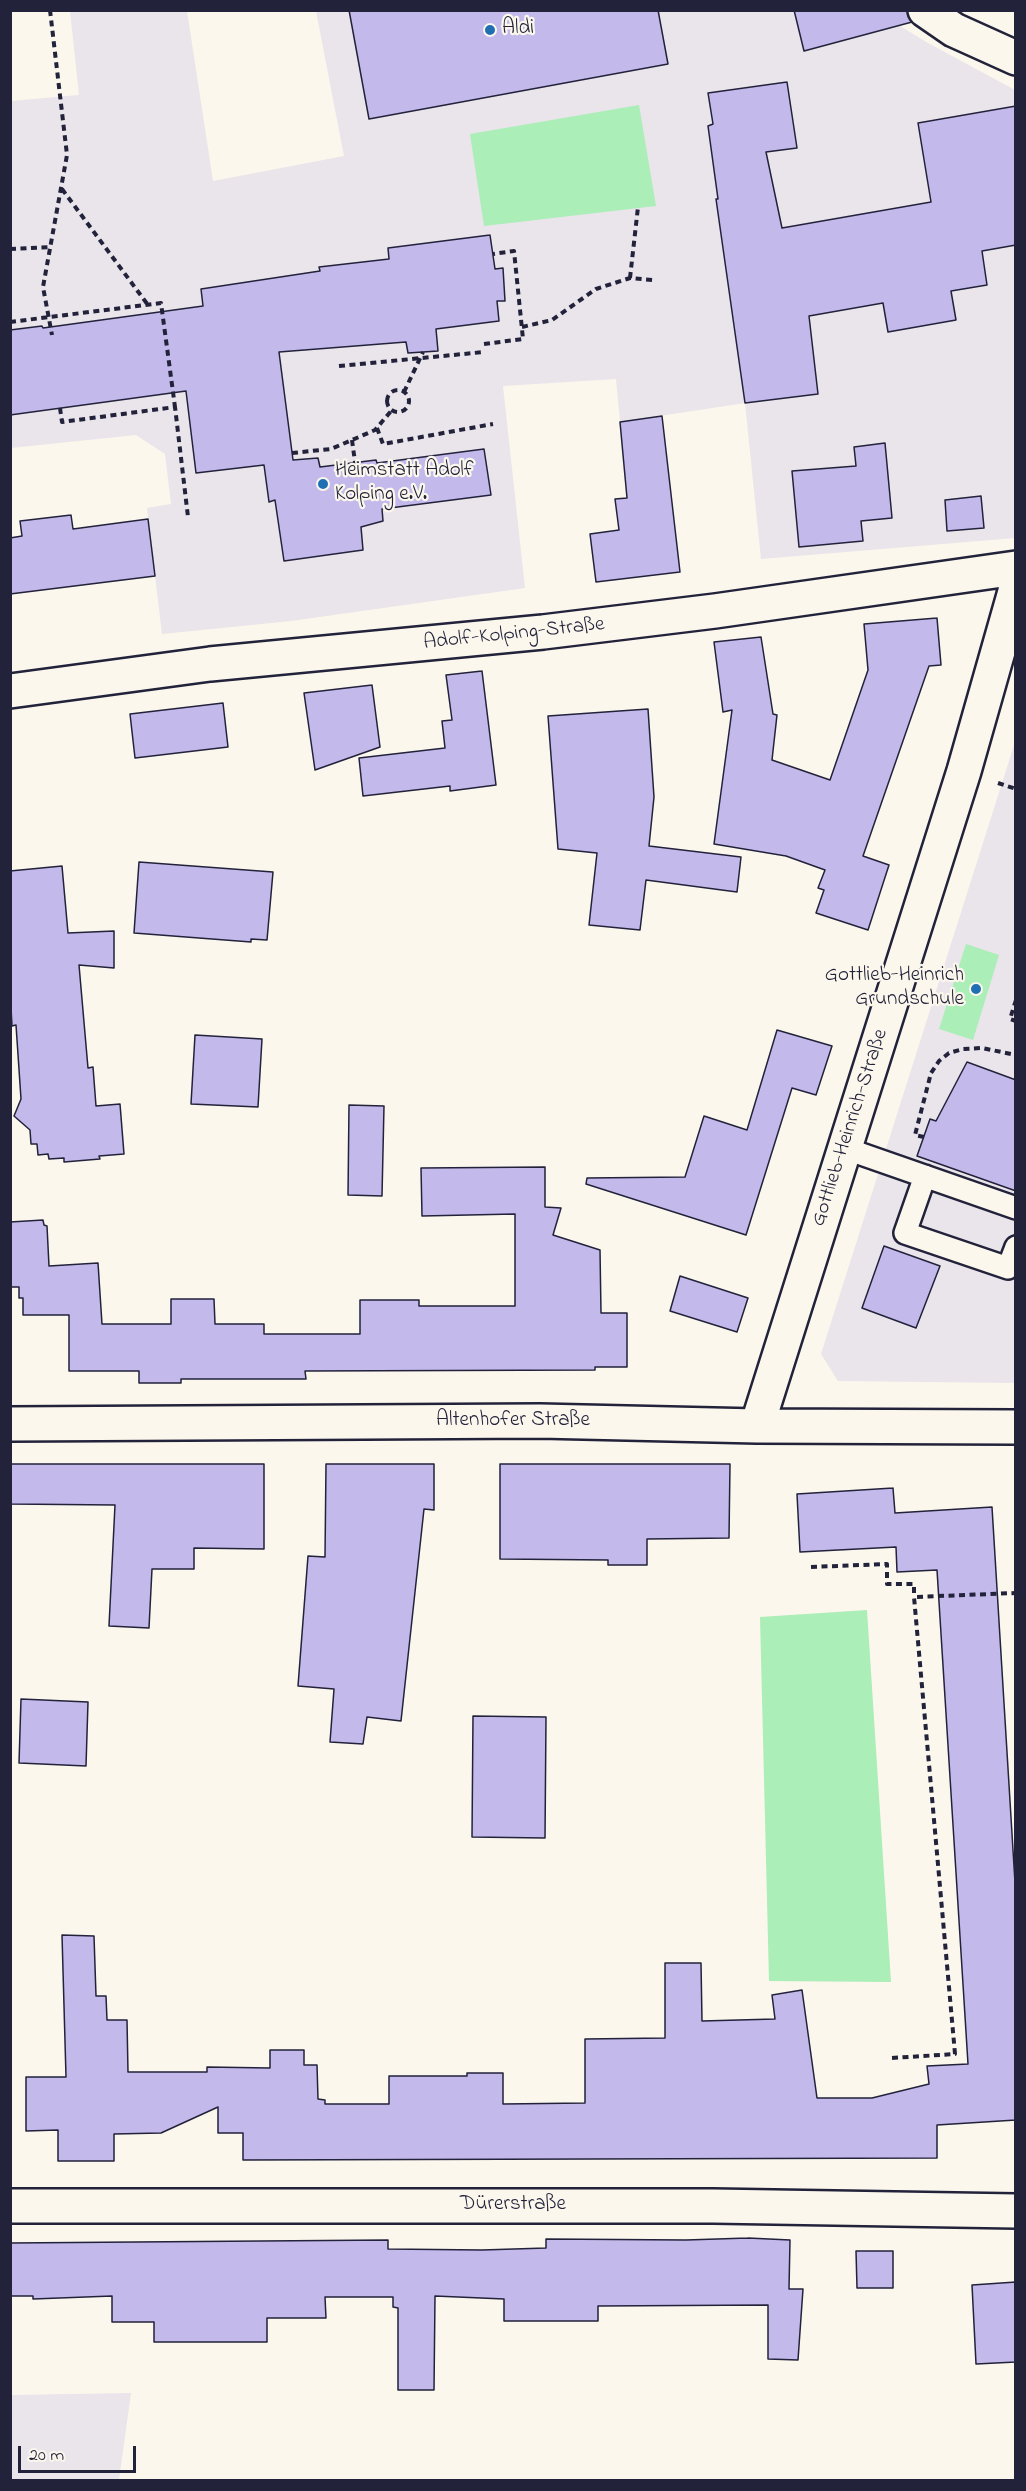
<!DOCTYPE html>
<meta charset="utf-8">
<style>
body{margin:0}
#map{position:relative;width:1026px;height:2491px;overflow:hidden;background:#fbf7ec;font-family:"Indie Flower",sans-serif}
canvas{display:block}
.frame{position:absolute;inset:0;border:12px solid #22223b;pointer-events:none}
.scale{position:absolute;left:18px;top:2446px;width:118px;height:27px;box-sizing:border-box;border:3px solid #22223b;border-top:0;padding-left:8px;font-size:18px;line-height:21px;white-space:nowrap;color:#22223b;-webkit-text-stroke:4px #fbf7ec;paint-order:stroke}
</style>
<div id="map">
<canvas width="1026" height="2491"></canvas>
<div class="frame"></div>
<div class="scale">20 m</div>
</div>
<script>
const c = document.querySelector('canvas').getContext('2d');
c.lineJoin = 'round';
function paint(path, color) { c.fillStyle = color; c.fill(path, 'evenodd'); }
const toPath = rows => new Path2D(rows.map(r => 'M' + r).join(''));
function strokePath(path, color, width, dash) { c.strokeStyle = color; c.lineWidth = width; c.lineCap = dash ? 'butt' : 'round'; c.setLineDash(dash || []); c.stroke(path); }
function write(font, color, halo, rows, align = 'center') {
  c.font = font + ' "Indie Flower",sans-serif'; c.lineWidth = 4.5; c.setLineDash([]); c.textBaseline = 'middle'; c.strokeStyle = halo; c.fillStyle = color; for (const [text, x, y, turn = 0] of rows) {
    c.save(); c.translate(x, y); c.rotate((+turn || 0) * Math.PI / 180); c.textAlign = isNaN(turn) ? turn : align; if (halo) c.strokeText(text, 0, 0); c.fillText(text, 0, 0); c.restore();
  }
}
paint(toPath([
 [70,11,187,11,213,181,344,156,316,11,880,11,882,15,928,43,1015,90,1015,538,761,559,745,403,620,422,616,379,503,386,525,588,291,621,162,634,147,508,171,504,165,454,136,435,11,448,11,101,79,95],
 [1015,742,1015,1383,838,1381,821,1354],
 [131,2393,119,2480,11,2480,11,2395]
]), '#eae4eb');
paint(toPath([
 [639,105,656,206,484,226,470,134],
 [966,944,999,955,973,1040,939,1029],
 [867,1610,891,1982,769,1981,760,1617]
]), '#abeeb7');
const building = toPath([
 [349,10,658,10,668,64,369,119,349,10],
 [794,10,907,10,912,22,804,51,794,10],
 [787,82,797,148,766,152,782,228,931,202,918,123,1016,106,1016,245,982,251,987,285,951,291,956,320,888,332,883,303,809,316,818,394,745,403,716,199,718,199,708,126,713,124,708,93,787,82],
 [490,235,495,269,503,268,505,301,497,301,499,321,436,329,438,351,408,353,406,342,279,352,293,460,318,458,320,467,376,460,377,463,484,449,491,495,382,509,383,521,361,527,363,550,284,561,275,500,269,502,264,465,196,473,186,391,10,415,10,330,42,326,43,328,203,306,201,289,320,271,319,267,389,259,388,248,490,235],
 [662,416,680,572,596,582,590,534,619,530,615,499,627,498,620,422,662,416],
 [885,443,892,518,861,521,863,541,799,547,792,471,856,466,854,447,885,443],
 [981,496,984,528,947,531,945,500,981,496],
 [71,515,73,529,148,519,155,576,10,594,10,538,22,536,20,521,71,515],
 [937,618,941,665,929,666,863,856,889,865,868,930,816,913,824,890,818,888,825,870,786,856,714,844,732,710,723,712,714,642,761,637,773,714,777,715,772,760,830,780,868,670,864,624,937,618],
 [482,671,496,785,450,791,450,786,363,796,359,758,445,748,442,721,452,720,446,675,482,671],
 [372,685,380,747,315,770,304,693,372,685],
 [223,703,228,747,135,758,130,714,223,703],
 [648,709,654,797,649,846,741,857,737,892,646,880,640,930,589,925,597,853,558,849,548,716,648,709],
 [139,862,273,872,267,940,251,939,251,942,134,933,139,862],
 [62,866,68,933,114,931,114,968,79,965,88,1068,93,1067,96,1106,120,1104,124,1154,99,1156,100,1159,64,1162,64,1158,49,1159,48,1154,38,1155,37,1144,31,1144,30,1130,14,1116,21,1099,16,1025,12,1026,11,1008,10,871,62,866],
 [777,1030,832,1046,816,1095,792,1088,746,1235,586,1184,587,1178,685,1177,704,1116,747,1130,777,1030],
 [195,1035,262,1039,258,1107,191,1104,195,1035],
 [967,1062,1016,1080,1016,1191,917,1156,930,1119,936,1121,967,1062],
 [349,1105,384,1106,382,1196,348,1195,349,1105],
 [545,1167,545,1207,561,1208,553,1235,600,1250,601,1313,627,1313,627,1367,595,1367,595,1370,305,1371,306,1379,181,1379,181,1383,139,1383,139,1371,69,1371,69,1315,23,1315,23,1298,19,1298,19,1287,10,1287,10,1222,43,1220,44,1225,47,1226,49,1266,98,1263,102,1324,171,1324,171,1299,214,1299,215,1324,264,1324,264,1334,360,1334,360,1300,419,1300,419,1306,515,1306,515,1214,422,1216,421,1168,545,1167],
 [884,1246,940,1266,916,1328,862,1308,884,1246],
 [680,1276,748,1298,737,1332,670,1311,680,1276],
 [10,1464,264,1464,264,1549,194,1548,194,1569,152,1569,149,1628,109,1626,115,1505,10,1504,10,1464],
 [326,1464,434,1464,434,1510,424,1509,401,1721,367,1717,363,1744,330,1742,334,1689,298,1686,308,1556,325,1557,326,1464],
 [500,1464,730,1464,729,1538,647,1539,647,1565,608,1565,608,1560,500,1559,500,1464],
 [893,1488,895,1513,992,1507,1016,1899,1016,2120,937,2125,937,2158,243,2160,243,2133,218,2133,218,2107,161,2133,114,2134,114,2161,58,2161,58,2130,26,2131,26,2077,66,2077,62,1935,94,1936,96,1996,106,1996,107,2020,127,2020,128,2072,207,2072,207,2067,270,2068,270,2050,304,2050,304,2065,317,2065,318,2099,325,2100,325,2104,389,2104,389,2076,467,2076,467,2073,503,2073,503,2104,585,2103,585,2039,665,2038,665,1963,701,1963,702,2021,775,2019,772,1995,802,1990,817,2098,872,2098,929,2084,927,2066,968,2064,937,1570,897,1572,896,1547,800,1552,797,1494,893,1488],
 [21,1699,88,1702,86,1766,19,1763,21,1699],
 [473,1716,546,1717,545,1838,472,1837,473,1716],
 [748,2238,790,2240,789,2289,803,2289,798,2360,768,2359,768,2305,598,2306,598,2321,504,2321,504,2299,435,2296,434,2390,398,2390,398,2308,393,2307,393,2297,325,2297,326,2318,267,2318,267,2342,154,2342,154,2322,112,2322,112,2296,33,2299,33,2296,10,2296,10,2243,388,2240,388,2249,482,2250,546,2248,546,2239,686,2240,748,2238],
 [856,2251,893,2251,893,2288,857,2288,856,2251],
 [1016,2282,1016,2362,976,2364,972,2285,1016,2282]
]);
paint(building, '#c3b9ea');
strokePath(building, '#22223b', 1.5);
const lane = toPath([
 [844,1148,1016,1208],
 [925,1176,905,1233,1008,1268,1016,1247]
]);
const street = toPath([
 [925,10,954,30,1016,58],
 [10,691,210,664,543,632,715,611,1016,568],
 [10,1424,540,1421,757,1426,1016,1427],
 [757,1426,964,771,1016,588],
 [10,2206,713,2206,1016,2211]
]);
strokePath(lane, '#22223b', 26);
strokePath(street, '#22223b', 38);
strokePath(toPath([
 [50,10,67,155,43,287,52,335],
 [62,189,148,305],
 [10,249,51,247],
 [630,278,638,207],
 [10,322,161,303,175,407],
 [522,327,552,320,596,289,630,278,653,280],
 [484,344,523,339,514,251,493,254],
 [339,366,484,352],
 '387 401a11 11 0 1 1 22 0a11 11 0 1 1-22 0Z',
 [404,392,423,352],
 [60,408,62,422,175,407,188,517],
 [377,428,383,444,493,424],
 [352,440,355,462],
 [292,453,331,449,352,440,375,430,392,410],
 [998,783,1016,789],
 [1016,1000,1010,1019,1016,1021],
 [924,1137,915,1135,931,1073,939,1061,949,1053,963,1049,982,1048,1016,1055],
 [811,1567,887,1564,887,1584,914,1584,914,1597],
 [892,2058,955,2054,914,1597,1016,1593]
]), '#22223b', 4, [6, 4.5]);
strokePath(lane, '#fbf7ec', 21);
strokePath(street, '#fbf7ec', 33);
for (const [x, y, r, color] of [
 [490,30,6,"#1f6fb2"],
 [323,484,6,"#1f6fb2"],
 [976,989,6,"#1f6fb2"]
]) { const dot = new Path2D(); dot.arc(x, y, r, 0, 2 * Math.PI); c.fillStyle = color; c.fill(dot); strokePath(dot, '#fbf7ec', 2); }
write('21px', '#22223b', '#fbf7ec', [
 ["Aldi",502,30],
 ["Heimstatt Adolf",335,472],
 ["Kolping e.V.",335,496],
 ["Gottlieb-Heinrich",964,977,"right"],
 ["Grundschule",964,1001,"right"]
], 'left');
write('21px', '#22223b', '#fbf7ec', [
 ["Adolf-Kolping-Straße",514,635,-6],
 ["Gottlieb-Heinrich-Straße",851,1128,-72],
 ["Altenhofer Straße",513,1422],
 ["Dürerstraße",513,2206]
]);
</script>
